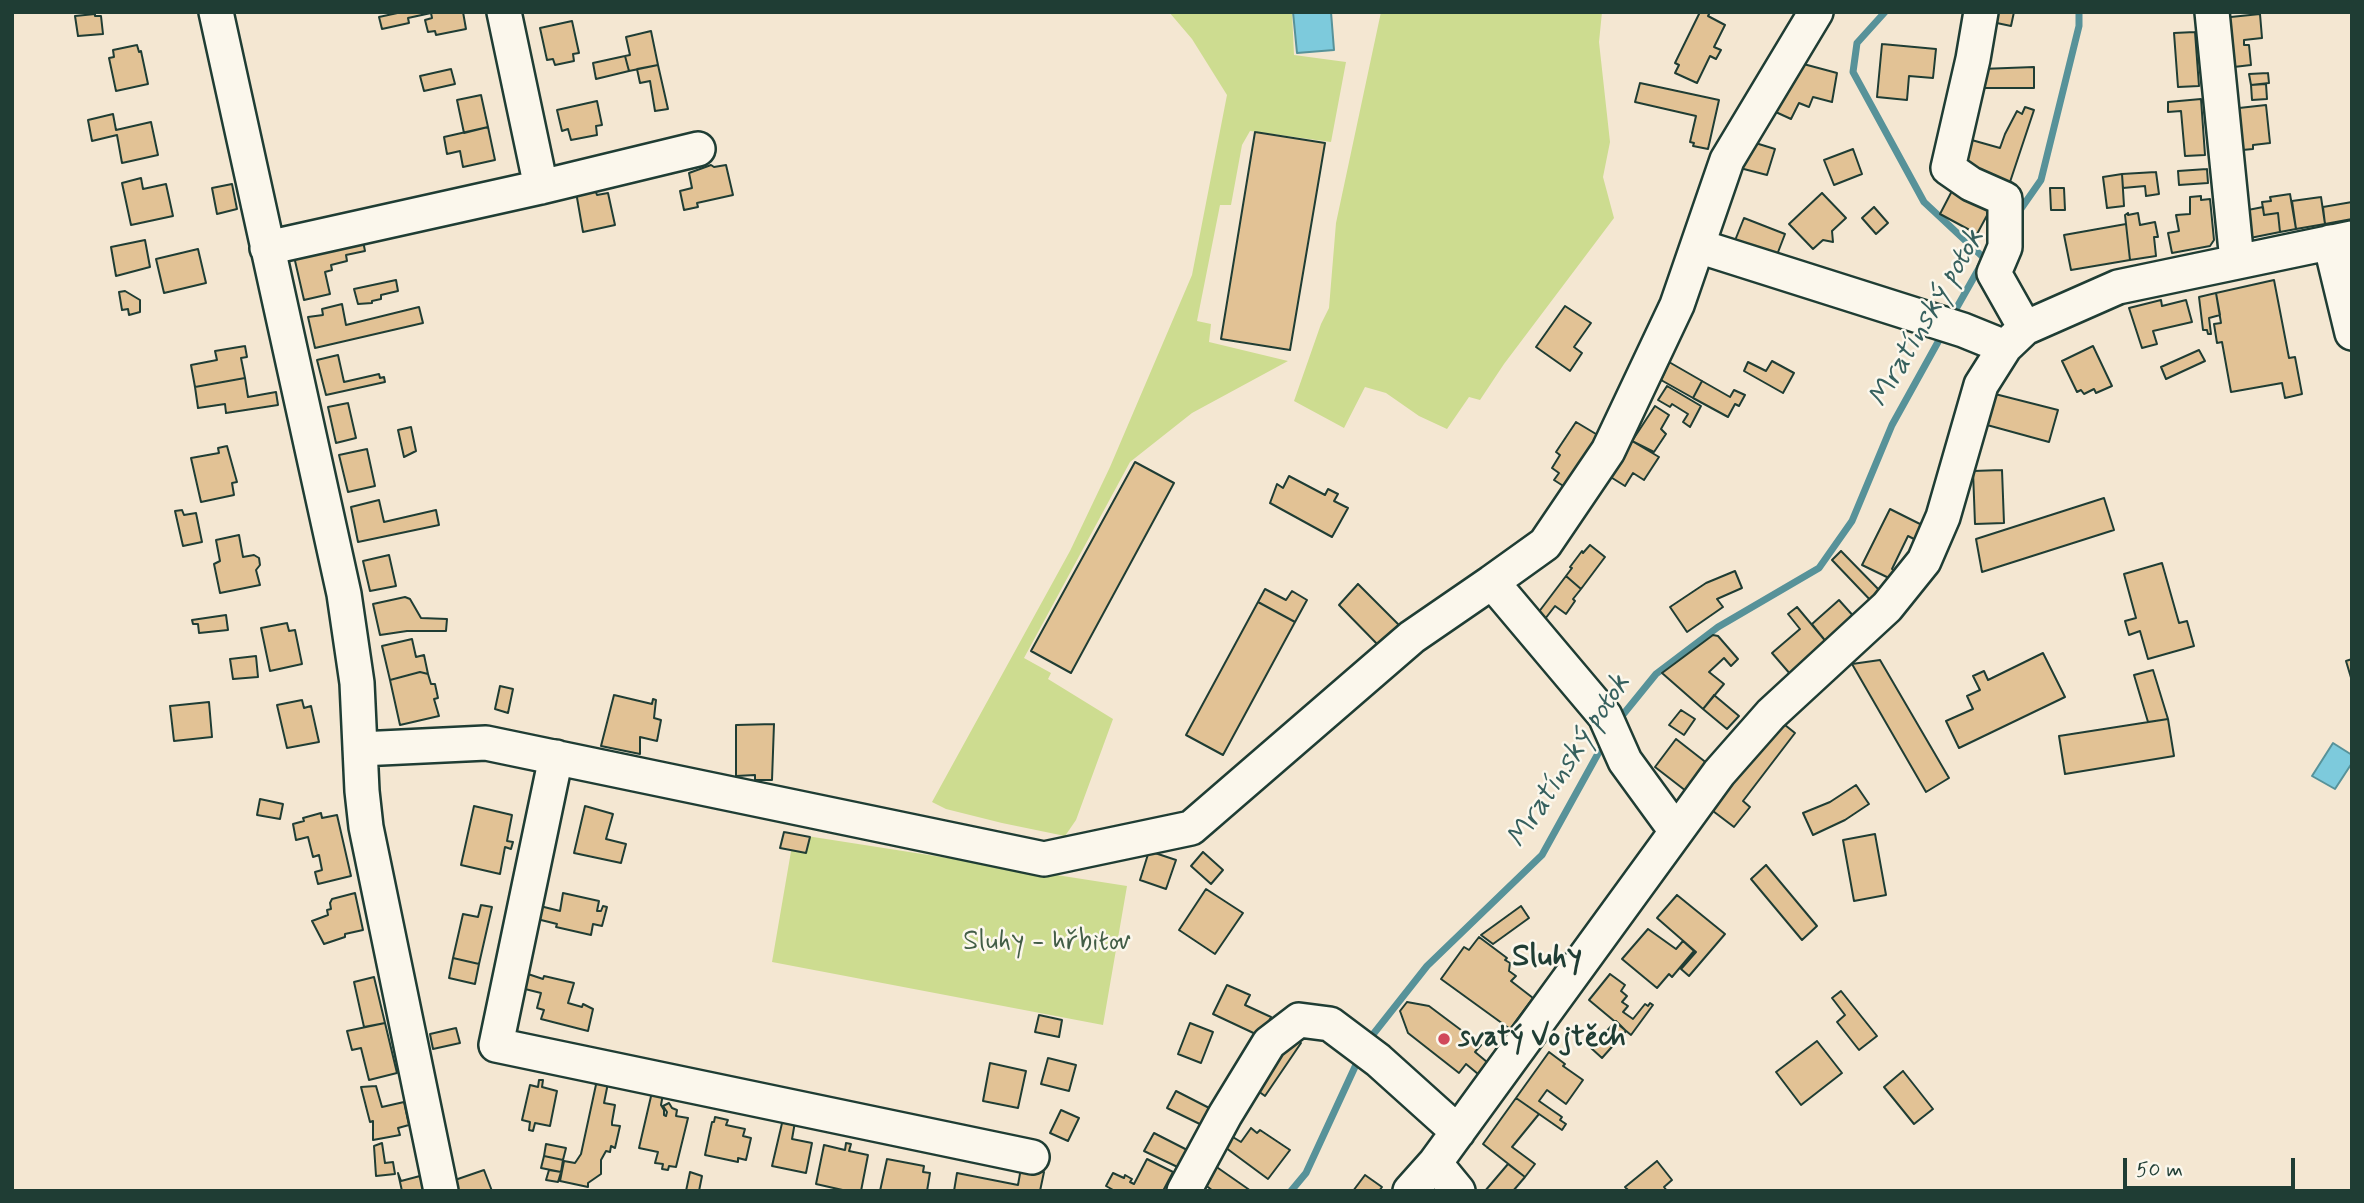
<!DOCTYPE html>
<meta charset="utf-8">
<style>
body{margin:0}
#map{position:relative;width:2364px;height:1203px;overflow:hidden;background:#f4e7d2;font-family:Mynerve,sans-serif}
canvas{display:block}
.frame{position:absolute;inset:0;border:14px solid #1f3d34;pointer-events:none}
.scale{position:absolute;left:2123px;top:1158px;width:172px;height:32px;box-sizing:border-box;border:4px solid #1f3d34;border-top:0;padding-left:9px;font-size:21px;line-height:24px;white-space:nowrap;color:#1f3d34;-webkit-text-stroke:5px #fbf7ec;paint-order:stroke}
</style>
<div id="map">
<canvas width="2364" height="1203"></canvas>
<div class="frame"></div>
<div class="scale">50 m</div>
</div>
<script>
const c = document.querySelector('canvas').getContext('2d');
c.lineJoin = 'round';
function paint(path, color) { c.fillStyle = color; c.fill(path, 'evenodd'); }
const toPath = rows => new Path2D(rows.map(r => 'M' + r).join(''));
function strokePath(path, color, width, dash) { c.strokeStyle = color; c.lineWidth = width; c.lineCap = dash ? 'butt' : 'round'; c.setLineDash(dash || []); c.stroke(path); }
function write(font, color, halo, rows, align = 'center') {
  c.font = font + ' Mynerve,sans-serif'; c.lineWidth = 5; c.setLineDash([]); c.textBaseline = 'middle'; c.strokeStyle = halo; c.fillStyle = color; for (const [text, x, y, turn = 0] of rows) {
    c.save(); c.translate(x, y); c.rotate((+turn || 0) * Math.PI / 180); c.textAlign = isNaN(turn) ? turn : align; if (halo) c.strokeText(text, 0, 0); c.fillText(text, 0, 0); c.restore();
  }
}
paint(toPath([
 [1169,12,1292,12,1294,55,1346,62,1331,142,1250,131,1242,145,1231,205,1220,205,1197,321,1211,324,1209,342,1288,361,1192,413,1130,462,1024,658,1051,673,1048,679,1113,719,1076,820,1065,836,1002,823,946,809,932,802,1070,551,1110,467,1192,275,1227,95,1192,39],
 [1381,12,1602,12,1599,42,1610,142,1603,177,1614,218,1504,364,1480,400,1469,397,1447,429,1419,416,1386,393,1365,387,1344,428,1294,401,1321,324,1329,308,1336,223],
 [794,834,1127,886,1103,1025,772,962]
]), '#cddc90');
const water = toPath([
 [1293,12,1331,12,1334,50,1297,53,1293,12],
 [2333,743,2352,755,2352,763,2335,789,2312,776,2333,743]
]);
paint(water, '#7dcadc');
strokePath(water, '#579299', 2);
strokePath(toPath([
 [1885,12,1857,43,1853,72,1924,202,1985,259],
 [2018,213,2041,180,2079,26,2079,12],
 [1952,316,1982,263],
 [1617,722,1656,674,1718,627,1819,568,1852,521,1892,425,1943,333],
 [1367,1042,1427,966,1542,855,1605,741],
 [1291,1191,1306,1173,1360,1056]
]), '#579299', 7);
const building = toPath([
 [402,12,463,12,466,29,436,35,435,31,428,32,425,20,432,18,431,13,408,18,409,23,382,29,379,17,402,12],
 [1710,12,1708,16,1725,25,1714,47,1721,50,1716,59,1710,56,1697,83,1675,73,1679,65,1675,63,1700,12,1710,12],
 [1994,12,2014,12,2011,26,1992,22,1994,12],
 [95,14,95,16,101,16,103,34,78,36,75,16,95,14],
 [2260,14,2262,38,2244,40,2244,45,2249,45,2251,65,2225,68,2221,18,2260,14],
 [572,21,579,53,573,54,574,61,555,65,553,59,547,60,540,28,572,21],
 [651,31,658,65,629,71,625,56,630,55,626,37,651,31],
 [2195,32,2199,86,2178,87,2174,33,2195,32],
 [1882,44,1936,49,1933,78,1909,76,1907,100,1877,97,1882,44],
 [137,45,139,52,141,51,148,84,116,91,109,58,114,57,113,50,137,45],
 [625,56,629,71,596,79,593,63,625,56],
 [1796,62,1837,73,1832,102,1813,97,1809,107,1799,103,1791,119,1767,108,1796,62],
 [658,65,668,109,655,111,650,81,640,83,637,69,658,65],
 [2034,67,2034,88,1982,88,1981,69,2034,67],
 [451,69,455,84,424,91,420,76,451,69],
 [2268,73,2269,83,2251,85,2249,74,2268,73],
 [1640,83,1719,100,1708,149,1693,146,1694,143,1690,142,1696,116,1635,102,1640,83],
 [2266,84,2267,99,2252,100,2251,85,2266,84],
 [481,95,488,127,464,133,457,100,481,95],
 [2201,99,2205,155,2185,156,2181,111,2168,112,2168,102,2201,99],
 [597,101,602,125,596,126,597,135,571,140,568,129,562,131,557,110,597,101],
 [2266,105,2270,143,2253,145,2253,149,2232,151,2229,115,2240,114,2239,108,2266,105],
 [2025,107,2034,110,2010,182,1961,168,1961,137,2000,148,2005,134,2017,111,2022,114,2025,107],
 [113,114,116,130,151,122,158,155,122,163,117,135,92,141,88,120,113,114],
 [488,127,495,160,463,167,460,151,447,154,444,137,488,127],
 [1255,132,1325,143,1290,350,1221,339,1255,132],
 [1749,141,1775,149,1767,175,1736,167,1749,141],
 [1853,149,1862,174,1834,185,1824,160,1853,149],
 [711,165,714,167,726,165,733,195,697,203,698,207,684,210,680,191,692,188,689,173,711,165],
 [2207,169,2208,183,2179,185,2178,171,2207,169],
 [2156,172,2159,194,2146,196,2145,186,2123,188,2122,174,2156,172],
 [2122,174,2124,206,2107,208,2103,177,2122,174],
 [141,178,143,189,166,184,173,216,131,225,122,183,141,178],
 [232,184,237,209,217,214,212,188,232,184],
 [2050,188,2064,188,2065,210,2051,210,2050,188],
 [1953,189,1991,208,1977,234,1940,214,1953,189],
 [595,190,597,195,608,193,615,225,583,232,576,192,595,190],
 [1822,193,1846,218,1832,231,1833,242,1823,240,1813,249,1789,224,1822,193],
 [2290,194,2296,229,2280,232,2278,213,2264,215,2262,202,2271,201,2270,197,2290,194],
 [2201,196,2201,200,2210,199,2214,240,2210,246,2172,253,2168,233,2179,231,2176,215,2190,214,2190,197,2201,196],
 [2321,197,2325,224,2296,229,2292,201,2321,197],
 [2352,202,2352,219,2325,224,2323,207,2352,202],
 [1874,207,1888,223,1876,234,1862,218,1874,207],
 [2263,207,2264,215,2278,213,2280,232,2240,240,2238,212,2263,207],
 [2128,213,2128,215,2138,213,2140,225,2155,222,2158,237,2154,237,2156,256,2130,260,2125,215,2128,213],
 [1744,218,1785,234,1775,260,1734,243,1744,218],
 [2126,224,2130,260,2071,270,2064,235,2126,224],
 [362,236,365,251,346,255,347,261,331,265,332,270,325,272,330,294,304,300,293,252,362,236],
 [145,240,150,267,116,276,111,247,145,240],
 [198,249,206,283,164,293,156,259,198,249],
 [396,280,398,291,381,295,381,299,372,301,372,303,358,304,354,289,396,280],
 [2274,280,2289,358,2295,357,2302,394,2285,398,2282,383,2231,392,2222,342,2217,343,2214,324,2221,323,2216,293,2274,280],
 [125,291,140,300,140,312,129,315,128,309,122,310,119,292,125,291],
 [2216,293,2220,315,2209,318,2211,334,2208,334,2207,330,2203,330,2199,297,2216,293],
 [2161,300,2162,306,2186,300,2192,322,2153,331,2157,344,2142,348,2129,308,2161,300],
 [342,304,346,325,419,307,423,323,315,348,308,317,323,315,322,309,342,304],
 [1565,306,1591,323,1574,347,1582,353,1570,371,1536,347,1565,306],
 [245,346,247,357,241,358,245,378,195,387,191,365,217,360,215,351,245,346],
 [2093,346,2112,386,2096,393,2094,389,2084,394,2081,390,2077,392,2062,361,2093,346],
 [2199,350,2205,361,2166,379,2161,367,2199,350],
 [338,355,344,382,379,374,380,378,384,377,385,382,326,395,317,360,338,355],
 [1772,361,1794,373,1783,393,1744,371,1748,362,1766,371,1772,361],
 [1669,362,1702,381,1693,398,1661,380,1669,362],
 [245,378,248,397,276,392,278,405,226,413,225,404,198,408,195,387,245,378],
 [1702,381,1730,397,1734,390,1745,395,1739,406,1735,404,1728,417,1693,398,1702,381],
 [1667,386,1701,406,1690,427,1683,422,1688,414,1672,404,1670,407,1658,400,1667,386],
 [1995,394,2058,410,2049,442,1987,425,1995,394],
 [348,403,356,438,336,443,328,407,348,403],
 [1655,406,1669,415,1661,429,1666,434,1654,452,1632,441,1655,406],
 [1576,422,1601,437,1568,489,1554,480,1559,473,1552,468,1560,455,1556,452,1576,422],
 [411,427,416,451,404,457,398,430,411,427],
 [1632,441,1659,457,1644,480,1633,473,1625,486,1609,476,1632,441],
 [227,446,237,482,232,483,234,495,201,502,191,458,219,453,218,448,227,446],
 [367,449,375,486,348,492,339,455,367,449],
 [1135,462,1174,483,1071,673,1031,651,1135,462],
 [2002,470,2004,523,1975,524,1973,471,2002,470],
 [1289,476,1325,495,1328,489,1338,494,1334,501,1348,508,1332,537,1270,503,1277,484,1283,488,1289,476],
 [2104,498,2114,530,1982,572,1976,539,2104,498],
 [379,500,384,522,436,510,439,525,358,542,351,507,379,500],
 [1890,509,1926,527,1920,542,1908,536,1892,569,1897,572,1893,580,1862,565,1890,509],
 [182,510,184,515,196,513,202,542,183,546,175,511,182,510],
 [239,535,243,557,254,555,259,558,260,565,256,570,260,585,220,593,214,564,220,561,216,540,239,535],
 [1590,545,1605,557,1581,589,1566,576,1572,568,1570,567,1582,551,1583,553,1590,545],
 [1841,551,1883,594,1874,604,1832,560,1841,551],
 [389,555,396,586,370,591,363,561,389,555],
 [2162,563,2179,623,2187,621,2194,646,2148,659,2140,631,2129,635,2125,621,2136,618,2124,574,2162,563],
 [1735,571,1742,588,1717,599,1723,607,1687,632,1670,607,1706,583,1735,571],
 [1566,576,1581,589,1573,599,1575,601,1566,614,1555,606,1545,619,1538,613,1566,576],
 [1358,584,1400,626,1380,647,1339,605,1358,584],
 [1265,589,1286,600,1292,591,1307,600,1295,622,1258,602,1265,589],
 [405,597,410,599,421,618,447,619,446,631,407,631,380,635,373,604,405,597],
 [1839,600,1856,619,1828,644,1812,624,1839,600],
 [1258,602,1295,622,1223,755,1186,735,1258,602],
 [1797,607,1828,644,1791,675,1772,653,1800,629,1788,614,1797,607],
 [226,615,228,630,199,633,198,624,193,624,192,620,226,615],
 [287,623,289,631,295,630,302,664,270,671,261,628,287,623],
 [1713,635,1718,636,1738,659,1731,666,1724,658,1709,672,1724,684,1703,709,1662,673,1713,635],
 [412,639,416,657,424,655,428,674,420,672,390,680,382,646,412,639],
 [2043,653,2065,697,1959,748,1946,721,1973,709,1967,696,1980,690,1973,676,1984,671,1988,680,2043,653],
 [256,656,258,677,233,679,230,659,256,656],
 [2352,659,2352,681,2346,661,2352,659],
 [1880,660,1949,778,1926,792,1852,664,1880,660],
 [2153,670,2168,719,2148,722,2134,675,2153,670],
 [420,672,428,674,431,684,435,684,438,698,434,699,439,716,400,725,390,680,420,672],
 [500,686,513,689,508,713,495,709,500,686],
 [614,695,652,704,653,699,656,700,654,718,661,720,657,741,640,737,640,754,601,746,614,695],
 [1714,695,1739,716,1727,729,1703,709,1714,695],
 [302,700,304,708,311,706,319,742,287,748,277,705,302,700],
 [209,702,212,737,174,741,170,706,209,702],
 [1681,710,1695,719,1684,735,1669,725,1681,710],
 [2168,719,2174,756,2065,774,2059,736,2168,719],
 [1780,721,1795,733,1743,801,1750,807,1734,827,1709,808,1780,721],
 [774,724,772,780,755,780,755,775,736,776,736,725,774,724],
 [1676,739,1708,764,1686,791,1655,767,1676,739],
 [1856,785,1869,804,1845,820,1813,835,1803,813,1830,802,1856,785],
 [260,799,283,804,280,819,257,815,260,799],
 [474,806,512,815,507,841,513,842,511,849,505,847,500,874,461,865,474,806],
 [585,806,613,814,606,839,626,844,621,863,574,853,585,806],
 [321,813,322,818,337,815,351,876,318,884,315,872,322,870,319,855,313,857,308,837,296,840,293,824,304,821,303,818,321,813],
 [784,832,810,837,806,853,780,848,784,832],
 [1875,834,1886,895,1854,901,1843,840,1875,834],
 [1149,851,1176,860,1166,889,1140,880,1149,851],
 [1203,852,1223,870,1211,884,1191,866,1203,852],
 [1766,865,1817,926,1802,940,1751,879,1766,865],
 [1206,889,1243,913,1215,954,1179,930,1206,889],
 [355,893,363,930,345,934,345,937,324,944,312,921,328,915,327,910,331,909,330,903,332,899,355,893],
 [563,893,599,901,597,911,601,911,603,906,607,907,602,926,593,924,591,935,556,927,557,924,537,919,540,906,560,911,563,893],
 [1677,895,1725,934,1689,976,1681,969,1696,952,1657,918,1677,895],
 [481,905,492,907,479,964,453,958,463,914,478,917,481,905],
 [1521,906,1529,918,1493,944,1481,935,1521,906],
 [1648,929,1676,949,1683,941,1694,951,1672,977,1669,974,1657,988,1622,959,1648,929],
 [1479,937,1507,958,1505,960,1510,963,1509,971,1516,976,1511,981,1533,998,1510,1029,1441,979,1464,947,1469,950,1479,937],
 [453,958,479,964,475,984,449,978,453,958],
 [525,973,543,979,544,976,574,983,568,1003,582,1007,583,1004,593,1009,588,1031,541,1019,544,1010,537,1008,541,993,521,988,525,973],
 [1610,974,1625,985,1621,991,1627,996,1622,1002,1628,1006,1623,1012,1633,1019,1645,1004,1648,1006,1650,1003,1653,1005,1631,1035,1589,1000,1610,974],
 [374,977,385,1023,364,1027,354,982,374,977],
 [1227,985,1250,995,1245,1005,1271,1017,1262,1037,1213,1014,1227,985],
 [1841,991,1877,1036,1859,1050,1837,1022,1845,1015,1832,998,1841,991],
 [1407,1002,1429,1006,1481,1045,1475,1052,1487,1062,1478,1074,1466,1064,1459,1073,1408,1033,1400,1011,1407,1002],
 [1039,1015,1062,1020,1059,1037,1035,1032,1039,1015],
 [1616,1021,1626,1031,1602,1058,1591,1048,1616,1021],
 [385,1023,397,1073,369,1080,361,1048,352,1050,347,1031,385,1023],
 [1190,1023,1213,1032,1201,1063,1178,1054,1190,1023],
 [456,1028,460,1043,433,1049,430,1034,456,1028],
 [1287,1034,1301,1043,1265,1096,1251,1086,1287,1034],
 [1817,1041,1842,1073,1801,1105,1776,1072,1817,1041],
 [1549,1052,1565,1064,1563,1066,1583,1080,1566,1104,1547,1090,1539,1101,1562,1117,1560,1120,1566,1124,1562,1130,1516,1098,1549,1052],
 [1048,1058,1076,1065,1069,1091,1041,1084,1048,1058],
 [990,1063,1026,1071,1018,1108,983,1101,990,1063],
 [1903,1071,1933,1109,1914,1124,1884,1087,1903,1071],
 [539,1080,543,1080,542,1087,557,1091,550,1126,535,1123,533,1131,529,1130,530,1122,522,1120,530,1085,538,1087,539,1080],
 [597,1080,608,1083,604,1103,615,1105,612,1122,612,1125,620,1126,615,1148,611,1146,610,1152,606,1151,601,1160,601,1174,588,1183,588,1187,560,1181,564,1161,575,1163,581,1154,597,1080],
 [376,1086,382,1107,404,1102,409,1125,398,1128,400,1135,373,1140,373,1121,370,1122,361,1087,376,1086],
 [1176,1091,1219,1113,1210,1129,1167,1108,1176,1091],
 [652,1092,663,1094,661,1105,664,1110,664,1115,666,1116,667,1112,663,1106,669,1103,672,1108,677,1110,676,1116,688,1118,676,1167,669,1166,668,1170,662,1169,663,1164,655,1163,658,1152,639,1148,652,1092],
 [1516,1098,1539,1114,1512,1147,1535,1164,1525,1177,1483,1144,1516,1098],
 [1061,1110,1079,1118,1068,1141,1050,1133,1061,1110],
 [715,1117,728,1120,726,1125,745,1129,743,1136,751,1138,746,1160,738,1158,738,1162,705,1155,712,1122,714,1122,715,1117],
 [783,1119,795,1122,792,1139,812,1143,806,1173,772,1166,783,1119],
 [1251,1128,1257,1133,1260,1130,1290,1150,1268,1179,1218,1142,1223,1131,1241,1142,1251,1128],
 [1154,1133,1197,1155,1188,1172,1144,1151,1154,1133],
 [382,1143,385,1163,393,1162,395,1174,376,1176,374,1146,382,1143],
 [846,1143,851,1144,849,1151,868,1155,861,1191,847,1191,816,1184,824,1145,845,1150,846,1143],
 [546,1144,566,1148,563,1160,544,1156,546,1144],
 [544,1156,563,1160,561,1172,541,1168,544,1156],
 [887,1159,924,1166,923,1172,930,1173,927,1191,880,1191,887,1159],
 [1147,1159,1173,1172,1163,1191,1115,1191,1106,1186,1113,1173,1124,1178,1125,1175,1132,1179,1130,1182,1134,1184,1147,1159],
 [1208,1161,1251,1191,1213,1191,1199,1180,1208,1161],
 [1657,1161,1672,1180,1664,1187,1667,1191,1629,1191,1625,1187,1657,1161],
 [1508,1164,1525,1177,1513,1191,1485,1191,1508,1164],
 [1021,1168,1044,1172,1040,1191,954,1191,957,1173,1018,1185,1021,1168],
 [484,1170,492,1191,455,1191,452,1181,484,1170],
 [549,1170,561,1172,558,1182,546,1180,549,1170],
 [690,1172,702,1176,699,1191,686,1191,690,1172],
 [398,1173,401,1181,420,1176,424,1191,402,1191,398,1173],
 [1365,1175,1382,1187,1379,1191,1353,1191,1365,1175]
]);
paint(building, '#e2c295');
strokePath(building, '#1f3d34', 2);
const minor = toPath([
 [216,12,344,594,357,683,362,791,366,827,441,1191],
 [504,12,541,187],
 [1981,12,1973,59,1948,168,1971,184,2005,199,2005,247,1994,273,2025,328],
 [2212,12,2237,261],
 [2330,242,2352,333],
 [1698,246,1963,330,2005,347],
 [267,248,541,187,698,149],
 [1492,582,1545,544,1608,451,1677,305,1727,160,1816,12],
 [360,749,486,743,1044,859,1191,828,1412,637,1492,582,1605,716,1625,761,1676,831],
 [556,757,496,1045,1032,1157],
 [1435,1163,1458,1191],
 [1184,1191,1225,1115,1269,1043,1299,1020,1330,1024,1378,1060,1458,1132],
 [1410,1191,1435,1163,1719,773,1771,714,1887,607,1924,561,1943,517,1981,385,2005,347,2025,328,2118,287,2352,238]
]);
strokePath(minor, '#1f3d34', 38);
strokePath(minor, '#fbf7ec', 33);
for (const [x, y, r, color] of [
 [1444,1039,7,"#d1495b"]
]) { const dot = new Path2D(); dot.arc(x, y, r, 0, 2 * Math.PI); c.fillStyle = color; c.fill(dot); strokePath(dot, '#fbf7ec', 2.5); }
write('28px', '#425d46', '#fbf7ec', [
 ["Sluhy - hřbitov",1047,943]
]);
write('bold 28px', '#1f3d34', '#fbf7ec', [
 ["svatý Vojtěch",1458,1039]
], 'left');
write('italic 30px', '#36605e', '#fbf7ec', [
 ["Mratínský potok",1928,319,-60],
 ["Mratínský potok",1570,762,-57]
]);
write('bold 32px', '#1f3d34', '#fbf7ec', [
 ["Sluhy",1547,958]
]);
</script>
